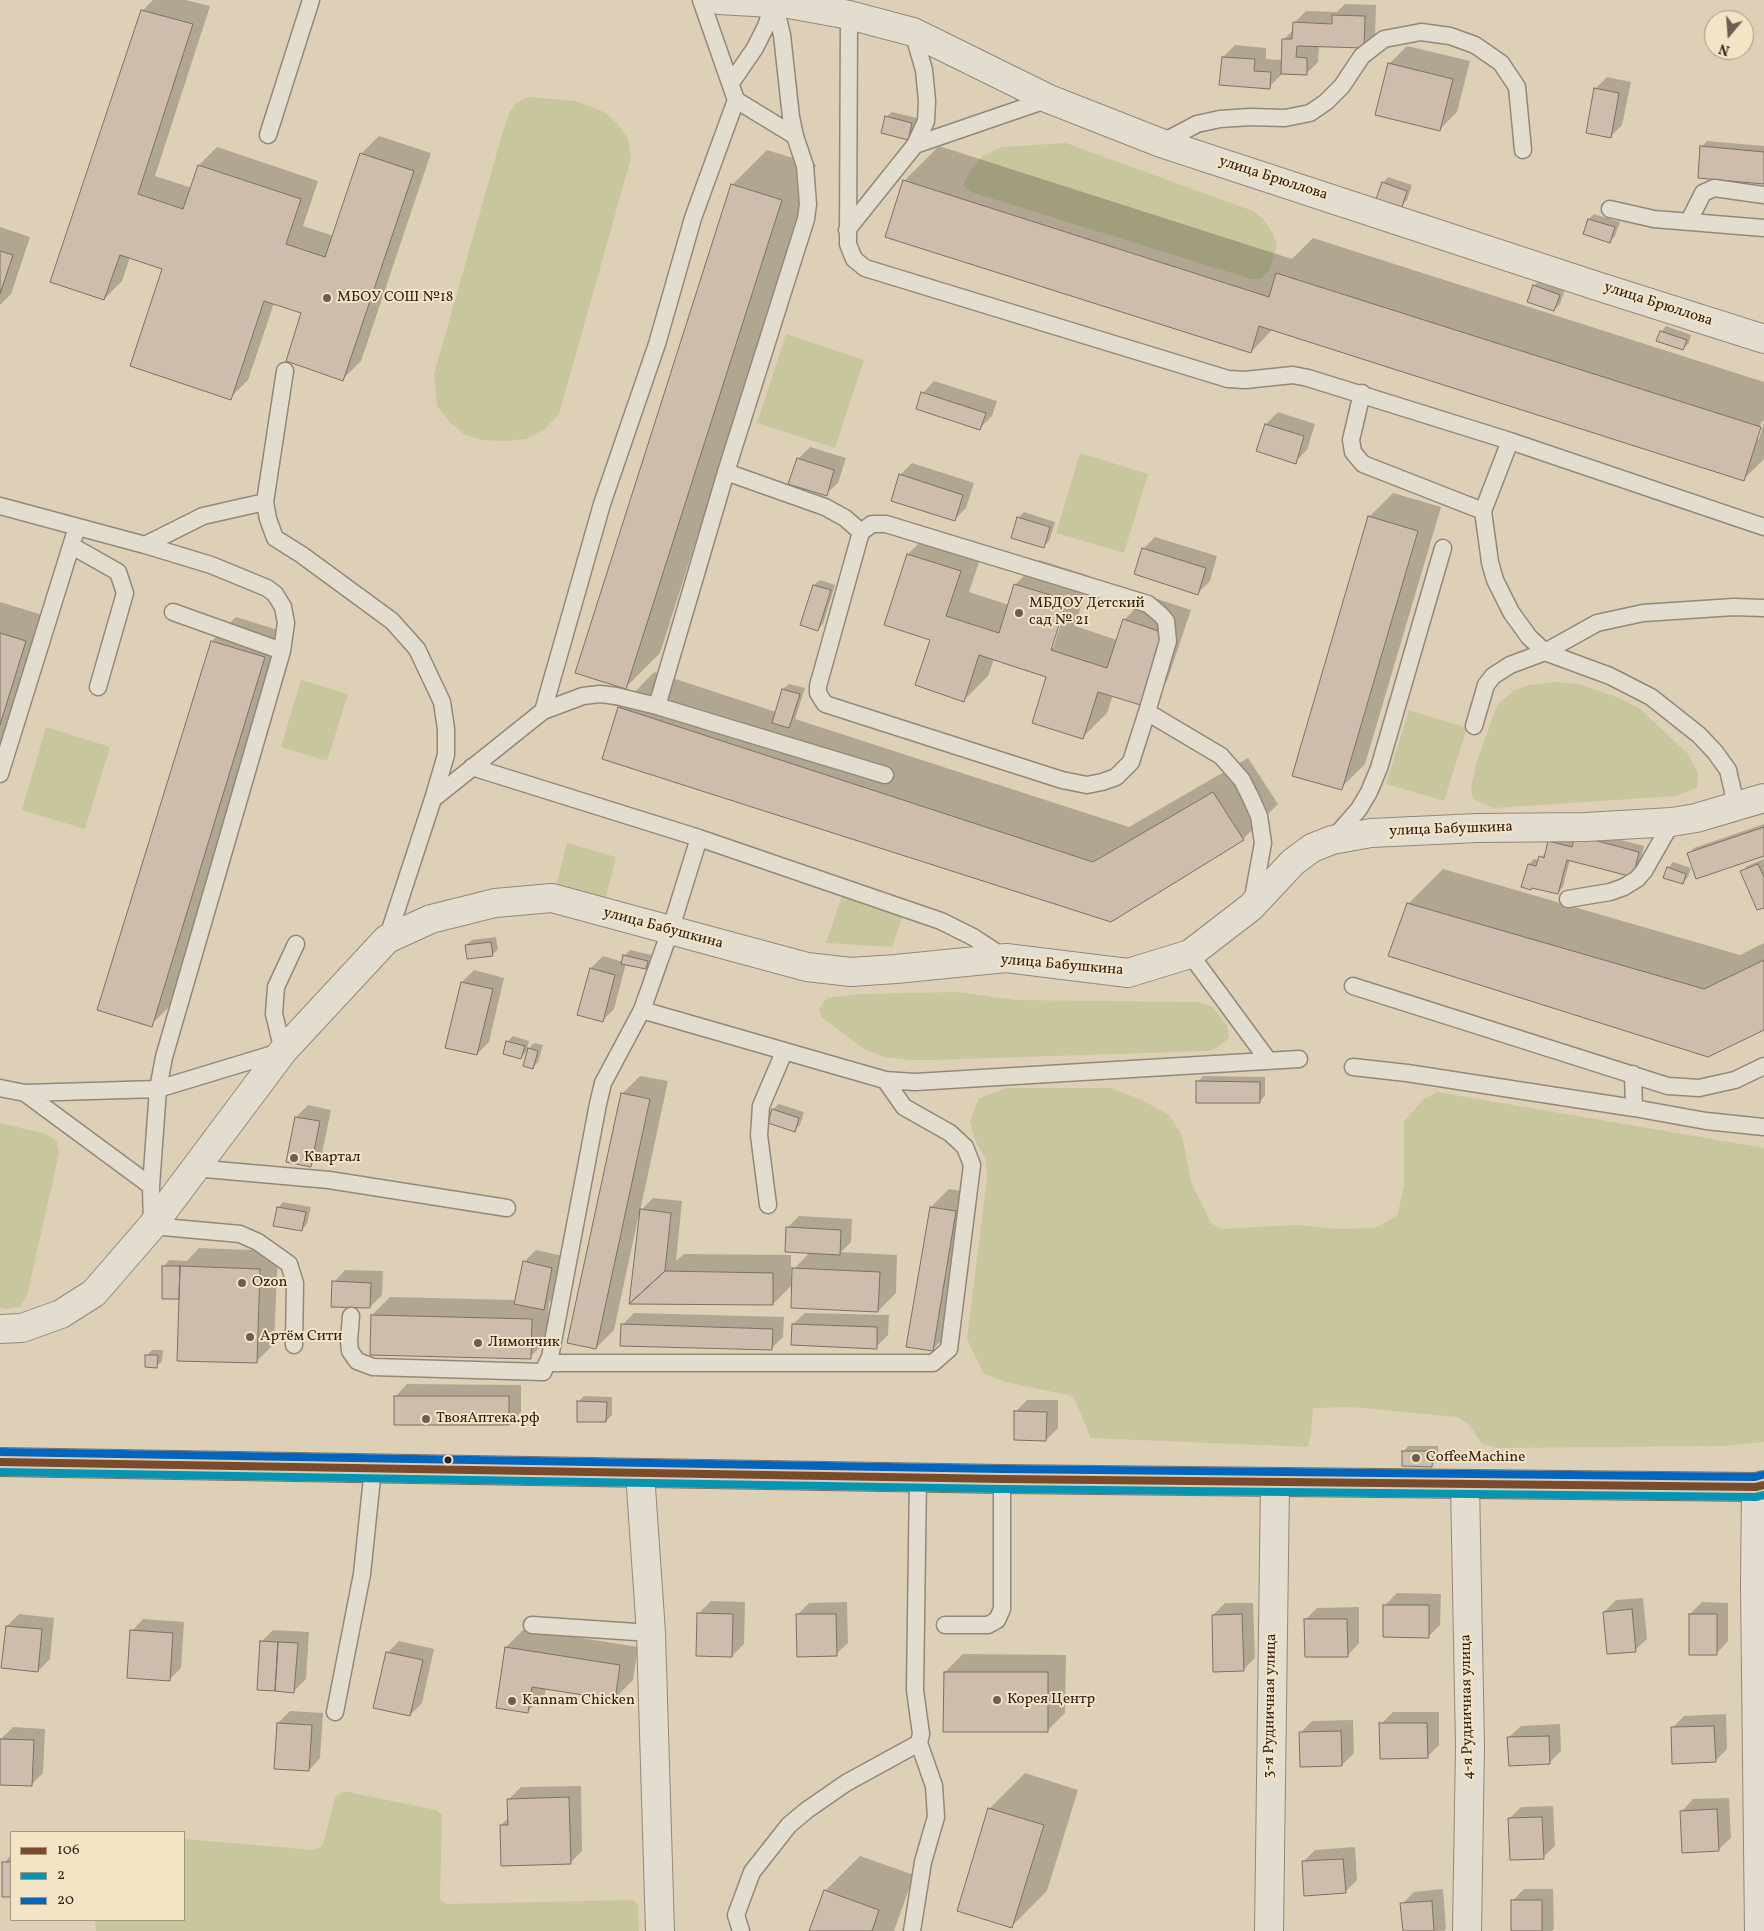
<!DOCTYPE html>
<meta charset="utf-8">
<style>
body{margin:0}
#map{position:relative;width:1764px;height:1931px;overflow:hidden;background:#ddd0b6;font-family:Vollkorn,serif}
canvas{display:block}
.legend{position:absolute;left:10px;top:1831px;width:175px;height:90px;box-sizing:border-box;background:#f3e4c6;border:1px solid #a59681;margin:0;padding:6px 9px;list-style:none;font-size:15px;color:#30201a}
.legend li{display:flex;align-items:center;gap:10px;height:25px}
.legend b{width:25px;border:1px solid #a59681}
.north{position:absolute;left:1704px;top:10px;width:50px;height:50px;box-sizing:border-box;background:#f3e4c6;border:1px solid #a59681;border-radius:50%;rotate:198deg;font-size:14px;font-weight:700;line-height:20px;text-align:center;color:#30201a}
.north::after{content:'';display:block;margin:auto;width:18px;height:22px;background:#6d5e51;clip-path:polygon(50% 0,100% 100%,50% 72%,0 100%)}
</style>
<div id="map">
<canvas width="1764" height="1931"></canvas>
<ul class="legend">
<li><b style="height:6px;background:#7a4b2a"></b>106</li>
<li><b style="height:6px;background:#0794b3"></b>2</li>
<li><b style="height:6px;background:#0065bd"></b>20</li>
</ul>
<div class="north">N</div>
</div>
<script>
const c = document.querySelector('canvas').getContext('2d');
c.lineJoin = 'round';
function paint(path, color) { c.fillStyle = color; c.fill(path, 'evenodd'); }
const toPath = rows => new Path2D(rows.map(r => 'M' + r).join(''));
function strokePath(path, color, width, dash) { c.strokeStyle = color; c.lineWidth = width; c.lineCap = dash ? 'butt' : 'round'; c.setLineDash(dash || []); c.stroke(path); }
function write(font, color, halo, rows, align = 'center') {
  c.font = font + ' Vollkorn,serif'; c.lineWidth = 4; c.setLineDash([]); c.textBaseline = 'middle'; c.strokeStyle = halo; c.fillStyle = color; for (const [text, x, y, turn = 0] of rows) {
    c.save(); c.translate(x, y); c.rotate((+turn || 0) * Math.PI / 180); c.textAlign = isNaN(turn) ? turn : align; if (halo) c.strokeText(text, 0, 0); c.fillText(text, 0, 0); c.restore();
  }
}
paint(toPath([
 [529,97,575,101,602,111,616,122,628,139,631,158,559,414,545,429,526,439,505,441,482,440,464,434,450,423,437,406,434,374,504,128,510,112,517,102],
 [1066,143,1253,211,1264,220,1273,234,1277,245,1269,271,1261,279,1251,279,971,192,963,185,970,171,981,157,1002,147],
 [786,334,864,360,835,448,757,423],
 [1080,453,1148,474,1124,553,1056,533],
 [301,680,348,694,327,761,281,747],
 [1554,682,1579,684,1619,698,1639,708,1688,754,1698,773,1697,788,1676,796,1494,808,1473,799,1471,789,1476,764,1497,705,1514,690,1530,685],
 [1409,710,1467,728,1444,801,1386,784],
 [46,727,110,747,85,829,22,810],
 [567,843,616,857,605,900,556,886],
 [842,896,903,916,892,947,826,943],
 [956,992,1015,1000,1197,1002,1213,1007,1227,1026,1229,1038,1217,1048,1208,1051,932,1060,909,1060,884,1057,864,1049,821,1017,819,1009,827,998,857,994],
 [1007,1088,1111,1088,1144,1101,1169,1115,1182,1135,1191,1182,1211,1223,1222,1229,1297,1225,1338,1229,1375,1228,1397,1216,1404,1186,1404,1121,1423,1100,1437,1092,1764,1148,1764,1442,1723,1446,1497,1448,1482,1444,1470,1426,1458,1417,1351,1407,1313,1408,1311,1435,1308,1447,1091,1438,1073,1396,1005,1382,983,1373,967,1339,987,1178,986,1160,975,1140,970,1121,979,1098],
 [0,1123,47,1134,57,1142,59,1153,27,1296,20,1307,7,1309,0,1308],
 [343,1791,436,1810,442,1815,440,1899,446,1904,633,1900,638,1905,639,1931,96,1931,95,1920,184,1920,184,1839,315,1850,323,1845,335,1797]
]), '#c8c69d');
paint(toPath([
 [153,0,186,0,210,6,155,176,192,188,199,165,217,147,318,181,303,226,334,236,361,154,379,136,431,153,361,361,343,379,303,312,274,303,248,380,230,398,164,268,130,257,122,281,104,299,142,11],
 [1345,4,1376,5,1375,35,1363,47,1319,46,1318,62,1306,74,1281,73,1281,75,1269,87,1223,57,1235,45,1266,48,1266,59,1283,60,1283,40,1294,29,1294,23,1306,11,1337,12],
 [1407,46,1470,61,1457,112,1439,130,1389,64],
 [1607,77,1631,82,1622,125,1610,137,1595,89],
 [892,112,917,118,913,133,908,139,886,117],
 [1707,141,1764,146,1764,183,1701,147],
 [939,146,1292,259,1313,238,1764,382,1764,422,1762,421,1756,439,1759,439,1764,422,1764,459,1744,479,1273,329,1251,352,904,181],
 [767,150,816,165,660,653,625,688,732,185],
 [1388,177,1412,185,1407,200,1401,206,1383,183],
 [1594,214,1620,222,1615,236,1610,241,1589,219],
 [0,227,30,237,11,294,0,305],
 [1539,280,1565,289,1560,304,1554,310,1534,286],
 [1666,326,1691,335,1689,343,1683,349,1661,332],
 [934,381,997,401,992,416,980,428,923,393],
 [1278,412,1315,424,1307,450,1295,462,1266,424],
 [810,447,846,458,838,483,826,494,798,459],
 [912,463,974,483,966,508,954,520,900,475],
 [1393,493,1441,507,1365,764,1341,788,1369,517],
 [1024,512,1055,522,1049,541,1044,546,1018,518],
 [932,530,984,547,969,592,1009,605,1016,584,1039,560,1090,576,1075,626,1117,640,1124,620,1148,596,1191,610,1167,681,1144,705,1113,695,1107,713,1083,737,1048,676,994,659,988,676,964,700,931,639,886,625,908,554],
 [1068,594,1070,595,1053,648,1051,648],
 [1155,537,1217,556,1210,581,1198,593,1144,548],
 [820,580,835,585,823,624,818,629,802,624,814,585],
 [0,602,49,617,0,777],
 [236,617,288,633,175,1001,151,1025,212,641],
 [654,672,776,712,783,689,789,684,805,688,795,719,1129,827,1248,758,1278,804,1243,839,1111,920,619,708],
 [1764,824,1764,855,1689,853,1694,848],
 [1582,830,1644,846,1638,870,1570,859,1563,887,1558,893,1529,864,1534,859,1539,860,1547,851,1549,841,1554,836],
 [1764,859,1764,906,1742,872,1747,866],
 [1673,862,1691,868,1688,877,1683,883,1668,868],
 [1443,869,1740,955,1764,943,1764,1028,1408,904],
 [496,937,498,949,492,955,466,945,472,940],
 [630,950,652,955,651,962,645,968,626,963,614,1009,602,1021,591,968,603,956,623,962,624,956],
 [474,970,504,978,489,1042,477,1054,462,982],
 [513,1036,529,1041,527,1050,534,1043,543,1045,538,1062,532,1068,528,1050,521,1057,507,1042],
 [640,1076,668,1081,640,1211,653,1198,682,1201,676,1261,684,1254,791,1255,791,1279,793,1279,794,1269,810,1252,787,1228,799,1216,852,1219,851,1242,841,1252,897,1255,896,1293,878,1311,793,1284,773,1304,630,1303,640,1218,638,1218,614,1330,596,1348,622,1094],
 [1203,1076,1265,1077,1265,1096,1259,1102,1198,1082],
 [779,1104,804,1112,800,1125,794,1131,773,1109],
 [308,1105,331,1110,322,1153,311,1165,296,1117],
 [949,1189,973,1193,950,1332,932,1350,931,1207],
 [283,1202,311,1207,307,1224,302,1230,278,1208],
 [199,1248,278,1251,274,1344,256,1362,180,1298,164,1266,169,1260,187,1261],
 [536,1250,563,1256,555,1296,549,1302,548,1339,530,1357,372,1315,390,1297,516,1300,524,1262],
 [345,1270,383,1271,382,1295,370,1307,334,1282],
 [634,1313,784,1317,783,1337,771,1349,622,1325],
 [805,1313,889,1315,888,1335,876,1347,793,1324],
 [152,1350,163,1350,162,1361,157,1366,147,1355],
 [407,1384,521,1385,521,1412,509,1424,396,1396],
 [584,1396,612,1397,612,1415,606,1421,578,1402],
 [1027,1400,1058,1400,1058,1428,1046,1440,1015,1412],
 [1408,1446,1438,1446,1438,1460,1432,1465,1403,1452],
 [1397,1593,1441,1594,1440,1625,1428,1637,1385,1605],
 [1643,1598,1647,1639,1635,1650,1604,1612,1616,1600],
 [711,1601,745,1602,744,1644,732,1656,699,1613],
 [847,1602,848,1643,836,1654,797,1615,809,1603],
 [1702,1602,1728,1603,1728,1641,1717,1653,1690,1614],
 [1225,1603,1253,1603,1255,1658,1243,1670,1213,1615],
 [1359,1607,1359,1643,1348,1655,1305,1620,1317,1608],
 [19,1614,54,1618,50,1659,38,1671,7,1626],
 [143,1619,184,1622,181,1668,169,1680,132,1631],
 [524,1629,638,1647,633,1680,615,1698,546,1688,545,1694,527,1712,506,1647],
 [273,1630,309,1632,306,1679,294,1691,261,1642],
 [399,1641,434,1649,422,1703,410,1715,387,1653],
 [963,1654,1066,1655,1065,1713,1047,1731,945,1672],
 [290,1711,323,1713,320,1758,309,1770,278,1723],
 [1393,1712,1439,1712,1439,1745,1427,1757,1381,1724],
 [1726,1714,1727,1749,1715,1761,1672,1728,1684,1716],
 [1353,1720,1354,1753,1342,1765,1300,1733,1312,1721],
 [1560,1724,1561,1751,1549,1763,1509,1737,1521,1726],
 [13,1727,45,1729,43,1773,31,1785,0,1784,1,1739],
 [1025,1773,1078,1790,1047,1891,1012,1926,959,1910,990,1808],
 [581,1786,582,1851,570,1863,501,1825,509,1817,509,1799,521,1787],
 [1729,1798,1731,1838,1719,1849,1682,1811,1693,1799],
 [1553,1806,1555,1846,1543,1857,1509,1819,1521,1807],
 [1355,1847,1357,1880,1345,1892,1303,1862,1315,1850],
 [11,1855,11,1895,3,1895,4,1863],
 [860,1856,914,1875,894,1931,811,1931,825,1891],
 [1443,1889,1446,1929,1444,1931,1404,1931,1402,1904,1414,1892],
 [1524,1889,1553,1889,1554,1929,1552,1931,1512,1931,1512,1901]
]), '#0003');
const building = toPath([
 [141,10,193,24,138,194,183,209,198,165,301,199,286,244,325,257,360,153,414,171,343,381,286,361,301,313,264,301,231,400,130,366,162,269,120,255,104,300,50,282,141,10],
 [1332,15,1365,16,1364,48,1297,46,1296,57,1307,58,1307,75,1281,74,1282,39,1292,39,1293,22,1332,24,1332,15],
 [1222,57,1255,59,1254,71,1271,72,1270,89,1219,85,1222,57],
 [1388,63,1453,79,1440,131,1375,115,1388,63],
 [1594,88,1619,93,1611,138,1586,133,1594,88],
 [885,116,912,123,908,140,881,133,885,116],
 [1700,146,1764,152,1764,184,1698,178,1700,146],
 [903,180,1269,297,1276,273,1761,427,1744,481,1259,326,1251,353,885,237,903,180],
 [1382,182,1407,191,1402,207,1376,199,1382,182],
 [731,184,782,200,626,689,575,673,731,184],
 [1588,219,1615,227,1610,243,1583,234,1588,219],
 [0,251,13,255,0,294,0,251],
 [1533,285,1560,295,1554,311,1527,302,1533,285],
 [1660,331,1687,340,1683,350,1656,341,1660,331],
 [921,392,986,413,980,430,916,409,921,392],
 [1265,424,1304,436,1296,464,1256,451,1265,424],
 [797,458,834,470,827,496,788,484,797,458],
 [899,474,963,495,955,521,891,501,899,474],
 [1368,516,1418,531,1342,790,1292,776,1368,516],
 [1017,517,1050,527,1044,548,1011,538,1017,517],
 [1142,548,1206,568,1198,595,1134,574,1142,548],
 [907,554,961,571,946,616,999,633,1014,584,1067,600,1051,650,1107,668,1123,619,1167,634,1144,706,1098,692,1083,739,1032,723,1046,677,979,655,964,702,915,685,930,640,884,625,907,554],
 [813,585,831,590,818,631,800,625,813,585],
 [0,633,26,641,0,725,0,633],
 [211,641,265,657,152,1027,97,1010,211,641],
 [782,689,800,694,789,728,772,723,782,689],
 [618,707,1093,862,1213,792,1244,840,1111,922,602,759,618,707],
 [1764,827,1764,856,1696,879,1687,853,1764,827],
 [1575,835,1639,852,1633,877,1567,860,1558,894,1532,888,1531,890,1521,887,1528,864,1536,866,1539,856,1544,858,1548,841,1572,847,1575,835],
 [1758,864,1764,877,1764,908,1757,910,1740,871,1758,864],
 [1667,867,1686,874,1683,884,1663,878,1667,867],
 [1407,903,1704,989,1764,960,1764,1030,1708,1057,1388,956,1407,903],
 [491,942,493,956,467,959,465,945,491,942],
 [623,955,648,961,646,969,621,964,623,955],
 [590,968,615,975,603,1022,577,1015,590,968],
 [461,982,493,989,477,1055,445,1048,461,982],
 [506,1041,525,1046,521,1059,503,1054,506,1041],
 [528,1048,538,1051,533,1069,523,1066,528,1048],
 [1196,1081,1260,1082,1260,1103,1196,1103,1196,1081],
 [621,1093,650,1099,596,1349,567,1343,621,1093],
 [772,1109,799,1118,795,1132,768,1123,772,1109],
 [295,1117,320,1121,311,1167,286,1162,295,1117],
 [277,1207,306,1212,302,1231,273,1226,277,1207],
 [930,1207,956,1211,933,1351,906,1347,930,1207],
 [640,1209,671,1213,665,1271,629,1304,640,1209],
 [786,1227,841,1230,840,1255,785,1252,786,1227],
 [523,1261,552,1268,544,1310,514,1304,523,1261],
 [162,1266,180,1266,179,1299,162,1299,162,1266],
 [180,1266,260,1269,257,1363,177,1361,180,1266],
 [792,1268,880,1272,878,1312,791,1308,792,1268],
 [665,1271,773,1273,773,1305,629,1304,665,1271],
 [332,1281,371,1283,370,1308,331,1307,332,1281],
 [371,1315,532,1319,531,1359,370,1355,371,1315],
 [621,1324,773,1329,772,1350,620,1346,621,1324],
 [792,1324,877,1327,877,1349,791,1345,792,1324],
 [145,1355,158,1355,157,1368,145,1367,145,1355],
 [394,1396,509,1396,509,1425,394,1425,394,1396],
 [577,1401,607,1402,606,1422,577,1422,577,1401],
 [1014,1411,1047,1412,1046,1441,1014,1440,1014,1411],
 [1402,1451,1433,1451,1432,1467,1402,1466,1402,1451],
 [1383,1605,1429,1605,1429,1638,1383,1637,1383,1605],
 [1632,1609,1636,1652,1607,1654,1603,1612,1632,1609],
 [697,1613,733,1614,732,1657,696,1656,697,1613],
 [796,1614,836,1614,837,1656,797,1657,796,1614],
 [1242,1614,1244,1671,1213,1672,1212,1615,1242,1614],
 [1689,1614,1717,1614,1717,1655,1689,1655,1689,1614],
 [1304,1619,1347,1619,1348,1657,1305,1657,1304,1619],
 [6,1626,42,1629,38,1672,1,1668,6,1626],
 [130,1630,173,1633,170,1681,127,1678,130,1630],
 [260,1641,278,1642,275,1691,257,1690,260,1641],
 [278,1642,298,1643,294,1693,275,1691,278,1642],
 [505,1647,620,1665,615,1700,532,1687,528,1713,496,1708,505,1647],
 [386,1652,423,1660,410,1716,373,1708,386,1652],
 [944,1672,1048,1672,1048,1732,943,1732,944,1672],
 [277,1723,312,1725,309,1771,274,1769,277,1723],
 [1379,1723,1427,1723,1428,1758,1380,1759,1379,1723],
 [1714,1726,1716,1762,1672,1764,1671,1727,1714,1726],
 [1341,1731,1342,1766,1300,1767,1299,1732,1341,1731],
 [1549,1736,1550,1764,1509,1766,1507,1737,1549,1736],
 [0,1739,34,1740,32,1786,0,1785,0,1739],
 [569,1797,571,1864,501,1866,500,1825,508,1825,507,1799,569,1797],
 [988,1808,1044,1825,1012,1928,957,1911,988,1808],
 [1717,1809,1719,1851,1682,1853,1680,1811,1717,1809],
 [1542,1817,1544,1859,1510,1860,1508,1818,1542,1817],
 [1343,1859,1346,1893,1304,1896,1302,1861,1343,1859],
 [2,1862,11,1862,11,1897,2,1897,2,1862],
 [824,1890,879,1910,872,1931,809,1931,824,1890],
 [1511,1900,1542,1900,1542,1931,1511,1931,1511,1900],
 [1432,1901,1434,1931,1403,1931,1400,1903,1432,1901]
]);
paint(building, '#cebdad');
strokePath(building, '#7a7164', 1);
const lane = toPath([
 [774,2,782,35,791,117,795,136],
 [849,15,848,244,854,259,865,268,1228,379,1245,380,1293,375,1308,378,1510,441,1764,527],
 [913,32,924,70,927,101,926,121,915,145],
 [731,83,755,48,766,26,774,2],
 [268,135,311,0],
 [1161,143,1197,124,1220,119,1250,117,1285,118,1310,113,1326,102,1342,86,1362,56,1384,39,1421,32,1450,36,1475,45,1501,63,1517,87,1523,150],
 [1610,209,1654,219,1764,228],
 [1689,221,1703,193,1714,188,1764,195],
 [847,230,915,145,1049,99],
 [285,371,265,502,268,519,275,538,302,555,392,621,417,649,442,702,446,729,446,755,433,799],
 [1362,393,1351,440,1353,452,1363,464,1483,511,1490,562,1495,580,1511,612,1529,637,1545,652,1610,676,1651,697,1699,735,1715,752,1728,770,1736,805],
 [726,472,825,507,845,518,861,532],
 [0,506,145,545,211,565,267,588,275,594,283,607,286,623,282,651,164,1057,158,1089,151,1186,152,1226,240,1234,258,1242,289,1264,295,1283,294,1345],
 [1483,511,1510,441],
 [145,545,203,516,265,502],
 [72,546,118,572,125,593,98,687],
 [173,612,282,651],
 [657,706,726,472,806,219,808,204,805,166,795,136,736,100],
 [543,711,583,696,600,694,616,696,657,706,885,775],
 [1147,712,1131,762,1116,777,1102,782,1087,785,1062,780,825,704,818,693,818,686,861,532,872,524,886,524,1148,604,1161,615,1166,621,1168,641,1147,712,1221,756,1242,780,1251,798,1259,816,1263,843,1252,903],
 [1474,726,1486,685,1493,676,1510,665,1545,652,1597,623,1643,613,1734,607,1764,608],
 [472,767,699,838,941,921,973,937,1005,958],
 [0,774,77,527],
 [1332,840,1359,809,1369,792,1379,768,1443,548],
 [1568,899,1610,892,1624,887,1637,879,1644,871,1672,822],
 [387,939,433,799,543,711,602,504,657,344,693,218,736,100,701,0],
 [1190,954,1268,1060],
 [1353,986,1668,1086,1699,1088,1735,1080,1764,1066],
 [642,1010,885,1080,915,1082,1299,1059],
 [1353,1067,1407,1073,1634,1108],
 [1633,1074,1634,1108,1706,1121,1764,1127],
 [0,1088,25,1093,151,1186],
 [25,1093,158,1089,283,1051,274,1014,276,987,296,944],
 [194,1168,329,1180,507,1208],
 [768,1205,759,1135,761,1106,784,1052],
 [351,1316,349,1341,350,1351,357,1361,373,1367,543,1372,550,1357,598,1104,603,1083,642,1010,670,931,699,838],
 [547,1363,933,1363,949,1349,972,1165,965,1147,950,1133,904,1107,885,1080],
 [532,1625,651,1633],
 [945,1625,988,1625,997,1620,1002,1609,1002,1479],
 [335,1712,362,1574,373,1468],
 [741,1931,736,1915,752,1872,789,1825,807,1810,846,1783,919,1743],
 [912,1931,923,1862,936,1817,934,1786,919,1743,921,1734,915,1690,918,1477]
]);
const street = toPath([
 [719,0,789,4,849,15,913,32,1049,99,1161,143,1600,287,1764,339],
 [0,1329,22,1328,61,1314,94,1293,152,1226,283,1051,387,939,431,919,495,903,552,898,807,967,851,972,896,969,1006,958,1128,973,1190,954,1251,907,1293,862,1312,848,1332,840,1371,833,1478,828,1586,827,1672,822,1696,818,1764,798],
 [640,1473,651,1633,660,1931],
 [1465,1484,1470,1746,1467,1931],
 [1756,1487,1755,1586,1759,1931],
 [1269,1931,1275,1482]
]);
const primary = toPath([
 [0,1462,1002,1479,1756,1487,1764,1485]
]);
strokePath(lane, '#92887a', 19);
strokePath(street, '#92887a', 30);
strokePath(primary, '#7a7164', 30);
strokePath(lane, '#e3ddd0', 16);
strokePath(street, '#e3ddd0', 28);
strokePath(primary, '#d7cdbc', 28);
strokePath(toPath([
 [0,1462,1002,1479,1756,1487,1764,1485]
]), '#7a4b2a', 8);
strokePath(toPath([
 [0,1472,1002,1489,1756,1497,1764,1495]
]), '#0794b3', 8);
strokePath(toPath([
 [0,1452,1002,1469,1755,1477,1762,1475]
]), '#0065bd', 8);
for (const [x, y, r, color] of [
 [327,298,5,"#6d5e51"],
 [1019,613,5,"#6d5e51"],
 [294,1158,5,"#6d5e51"],
 [242,1283,5,"#6d5e51"],
 [250,1337,5,"#6d5e51"],
 [478,1343,5,"#6d5e51"],
 [426,1419,5,"#6d5e51"],
 [1416,1458,5,"#6d5e51"],
 [448,1460,4.5,"#30201a"],
 [997,1700,5,"#6d5e51"],
 [512,1701,5,"#6d5e51"]
]) { const dot = new Path2D(); dot.arc(x, y, r, 0, 2 * Math.PI); c.fillStyle = color; c.fill(dot); strokePath(dot, '#f3e4c6', 2); }
write('15px', '#30201a', '#f3e4c6', [
 ["улица Брюллова",1273,179,18],
 ["улица Брюллова",1658,305,18],
 ["улица Бабушкина",1451,830,-2],
 ["улица Бабушкина",663,929,15],
 ["улица Бабушкина",1062,966,5],
 ["3-я Рудничная улица",1271,1706,-89],
 ["4-я Рудничная улица",1468,1707,-91]
]);
write('15px', '#30201a', '#f3e4c6', [
 ["МБОУ СОШ №18",337,298],
 ["МБДОУ Детский",1029,604],
 ["сад № 21",1029,621],
 ["Квартал",304,1158],
 ["Ozon",252,1283],
 ["Артём Сити",260,1337],
 ["Лимончик",488,1343],
 ["ТвояАптека.рф",436,1419],
 ["CoffeeMachine",1426,1458],
 ["Корея Центр",1007,1700],
 ["Kannam Chicken",522,1701]
], 'left');
</script>
